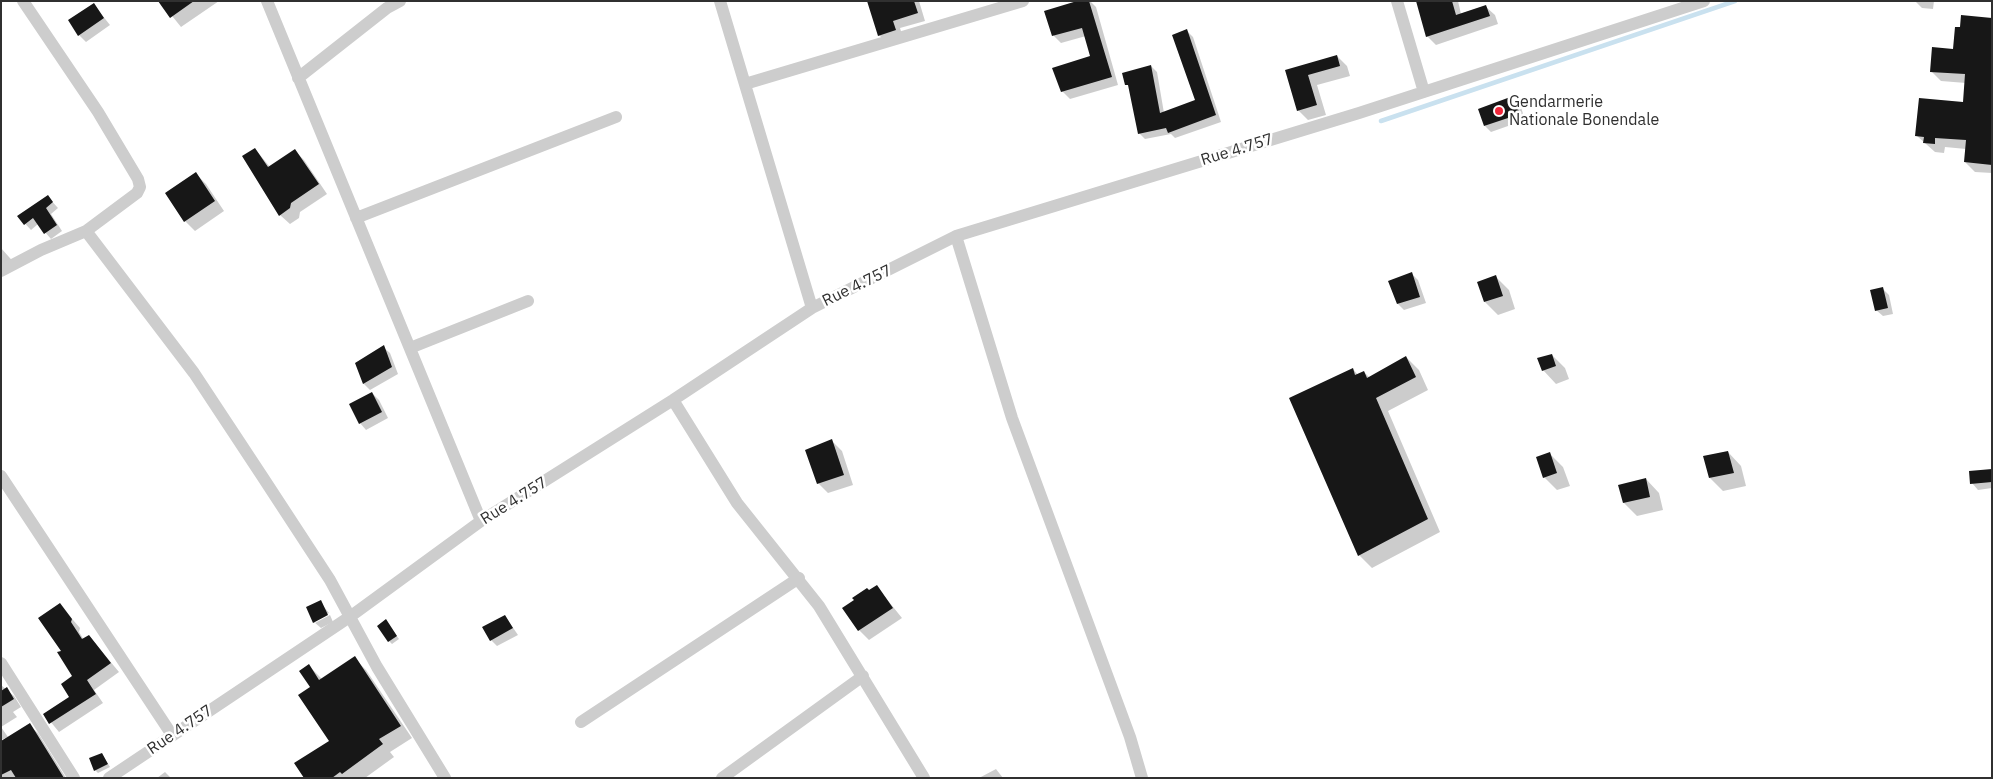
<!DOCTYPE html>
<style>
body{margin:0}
#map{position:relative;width:1993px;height:779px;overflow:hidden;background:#fff;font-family:"IBM Plex Sans",sans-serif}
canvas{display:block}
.frame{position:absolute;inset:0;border:2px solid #303030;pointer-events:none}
</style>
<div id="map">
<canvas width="1993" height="779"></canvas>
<div class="frame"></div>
</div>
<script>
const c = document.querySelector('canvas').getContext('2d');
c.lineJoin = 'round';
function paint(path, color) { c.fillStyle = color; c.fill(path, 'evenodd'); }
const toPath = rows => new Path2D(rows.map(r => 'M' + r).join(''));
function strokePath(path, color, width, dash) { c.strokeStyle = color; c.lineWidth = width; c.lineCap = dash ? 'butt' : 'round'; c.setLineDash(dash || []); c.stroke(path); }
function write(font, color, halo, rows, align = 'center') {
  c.font = font + ' "IBM Plex Sans",sans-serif'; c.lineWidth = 5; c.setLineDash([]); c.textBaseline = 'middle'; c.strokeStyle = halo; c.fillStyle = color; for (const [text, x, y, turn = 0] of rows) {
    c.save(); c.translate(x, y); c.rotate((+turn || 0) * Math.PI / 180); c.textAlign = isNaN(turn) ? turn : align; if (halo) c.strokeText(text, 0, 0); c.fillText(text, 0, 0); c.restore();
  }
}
paint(toPath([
 [160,1,219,1,181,27],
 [868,1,919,1,925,21,900,28,903,38,887,43,879,35],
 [1082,1,1090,1,1096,7,1118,85,1070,99,1062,91,1092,57,1086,36,1061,43,1054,36,1046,12],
 [1417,1,1458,1,1461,14,1486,7,1495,15,1498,24,1436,45,1427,36],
 [1915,1,1934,1,1933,9,1922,8],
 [94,5,110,25,86,42,79,35],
 [1992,19,1992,173,1975,172,1965,162,1966,149,1945,147,1944,153,1935,152,1917,136,1964,103,1966,83,1941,81,1931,71],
 [1187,31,1193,37,1221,122,1175,138,1171,134,1145,139,1139,133,1130,87,1127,84,1151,66,1157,72,1164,113,1196,101],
 [1337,56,1347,66,1350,76,1317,85,1326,115,1308,120,1298,110,1286,71],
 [1513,98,1520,104,1525,120,1491,132,1485,126],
 [255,149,270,167,295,151,304,160,327,194,300,212,299,218,290,224,280,215],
 [196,174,206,184,224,211,195,231,185,221],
 [48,197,58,208,51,214,62,231,51,239,38,224,31,230,18,216],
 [1,248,17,266,1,275],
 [1412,274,1418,280,1426,303,1404,310,1398,304],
 [1496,277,1509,290,1515,309,1498,315,1485,302],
 [1882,288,1889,295,1893,314,1883,316,1876,310],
 [383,347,390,353,398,374,370,390,364,384,356,363],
 [1552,355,1565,368,1569,379,1556,384,1543,370],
 [1406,357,1419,370,1428,390,1388,411,1440,532,1372,568,1359,555,1353,369,1358,375,1364,372,1370,378],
 [372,393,379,400,388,418,366,430,360,423],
 [832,441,842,451,853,485,828,493,818,483],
 [1728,452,1741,466,1746,486,1723,491,1710,478],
 [1550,454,1563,467,1570,486,1557,490,1544,477],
 [1992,470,1992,488,1978,490,1972,483],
 [1646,479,1659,493,1663,510,1637,516,1624,503,1620,486],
 [877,587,902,618,869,640,859,630,869,592],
 [320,602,329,613,315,620,315,623,330,615,333,622,321,628,314,622],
 [60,605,80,628,79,632,84,640,89,636,119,672,94,690,103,703,59,732,45,715,70,698,74,676,62,651],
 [505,616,518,635,497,646,491,640],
 [386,621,399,639,392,644,389,641],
 [354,658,366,670,412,738,390,752,394,757,365,778,305,778,330,741,312,688,309,666,322,679],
 [1,685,14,696,21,707,13,712,17,717,1,727,8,737,1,740],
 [29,725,38,733,66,778,1,778,1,751],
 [102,754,110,767,98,773,95,770],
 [996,769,1003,778,979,778],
 [165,772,171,778,157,778]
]), '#0003');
strokePath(toPath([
 [1381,121,1735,1]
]), '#c9e1ef', 4.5);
paint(toPath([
 [158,1,194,1,170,18],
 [867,1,914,1,918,13,893,21,896,30,878,36],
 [1077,1,1089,1,1112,77,1061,92,1052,68,1090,56,1082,28,1052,36,1044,11],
 [1416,1,1452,1,1456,15,1486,5,1490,16,1426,37],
 [94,3,104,18,78,36,68,20],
 [1961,15,1992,18,1992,165,1964,162,1966,140,1935,138,1935,144,1923,143,1924,137,1915,136,1919,98,1963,102,1965,74,1930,72,1932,47,1953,49,1955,27,1960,27],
 [1187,29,1216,115,1168,133,1166,128,1138,134,1128,85,1125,85,1122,73,1151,65,1160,113,1195,100,1172,35],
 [1337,55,1340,66,1308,75,1317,105,1297,111,1285,70],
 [1513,96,1520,114,1484,126,1478,109],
 [255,148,268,167,295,149,319,184,291,203,290,208,279,216,242,156],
 [196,172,215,201,184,222,165,193],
 [48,195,53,202,46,208,57,225,44,234,33,218,24,225,17,216],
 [1412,272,1420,297,1397,304,1388,281],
 [1496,275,1503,296,1484,302,1477,282],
 [1883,287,1888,308,1875,311,1870,290],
 [384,345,392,367,363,384,355,363],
 [1552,354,1556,366,1542,371,1537,358],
 [1406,356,1416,377,1376,398,1428,519,1358,556,1289,398,1353,368,1355,375,1364,371,1367,378],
 [372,392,382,412,359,424,349,404],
 [832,439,844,475,817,484,805,450],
 [1728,451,1734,473,1709,478,1703,456],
 [1550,452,1557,473,1543,478,1536,457],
 [1992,469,1992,482,1970,484,1969,471],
 [1646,478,1650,497,1623,503,1618,485],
 [877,585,893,608,858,631,842,608,854,600,852,598,867,588,869,590],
 [321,600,328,615,313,623,306,607],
 [60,603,72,619,71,622,82,639,89,635,111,663,87,680,96,694,49,724,43,714,69,697,61,684,72,676,57,652,61,651,38,618],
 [505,615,513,628,490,641,482,627],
 [386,619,397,636,388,642,377,626],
 [355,656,401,726,379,739,383,744,342,774,340,772,332,778,304,778,294,763,329,741,298,695,310,687,299,671,309,664,319,680],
 [7,687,14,699,1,707,1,691],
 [30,723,64,778,16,778,11,770,1,775,1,741],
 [102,753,108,764,94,771,89,758]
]), '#171717');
strokePath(toPath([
 [267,1,481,521],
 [720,1,812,308],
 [1397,1,1424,92],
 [298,78,387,8,400,1],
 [745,84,1023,1],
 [356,218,616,117],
 [86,231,194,373,262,476,330,580,377,667,445,778],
 [956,236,1012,418,1130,737,1142,778],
 [1,271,41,250,86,231,137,193,140,187,138,179,98,112,23,1],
 [410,348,528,301],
 [673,400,737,503,819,606,924,778],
 [1,476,172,735],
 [1,663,74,778],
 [581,722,799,578],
 [109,778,351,616,481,521,673,400,812,308,956,236,1359,113,1704,1],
 [722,778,863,676]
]), '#cdcdcd', 12);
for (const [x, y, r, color] of [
 [1499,111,5,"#f2273b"]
]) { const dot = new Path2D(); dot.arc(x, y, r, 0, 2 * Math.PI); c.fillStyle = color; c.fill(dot); strokePath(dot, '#fff', 2); }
write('16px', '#303030', '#fff', [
 ["Gendarmerie",1509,102],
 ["Nationale Bonendale",1509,120]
], 'left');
write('16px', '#303030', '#fff', [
 ["Rue 4.757",1237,150,-17],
 ["Rue 4.757",857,286,-26],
 ["Rue 4.757",514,501,-32],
 ["Rue 4.757",180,730,-34]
]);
</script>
